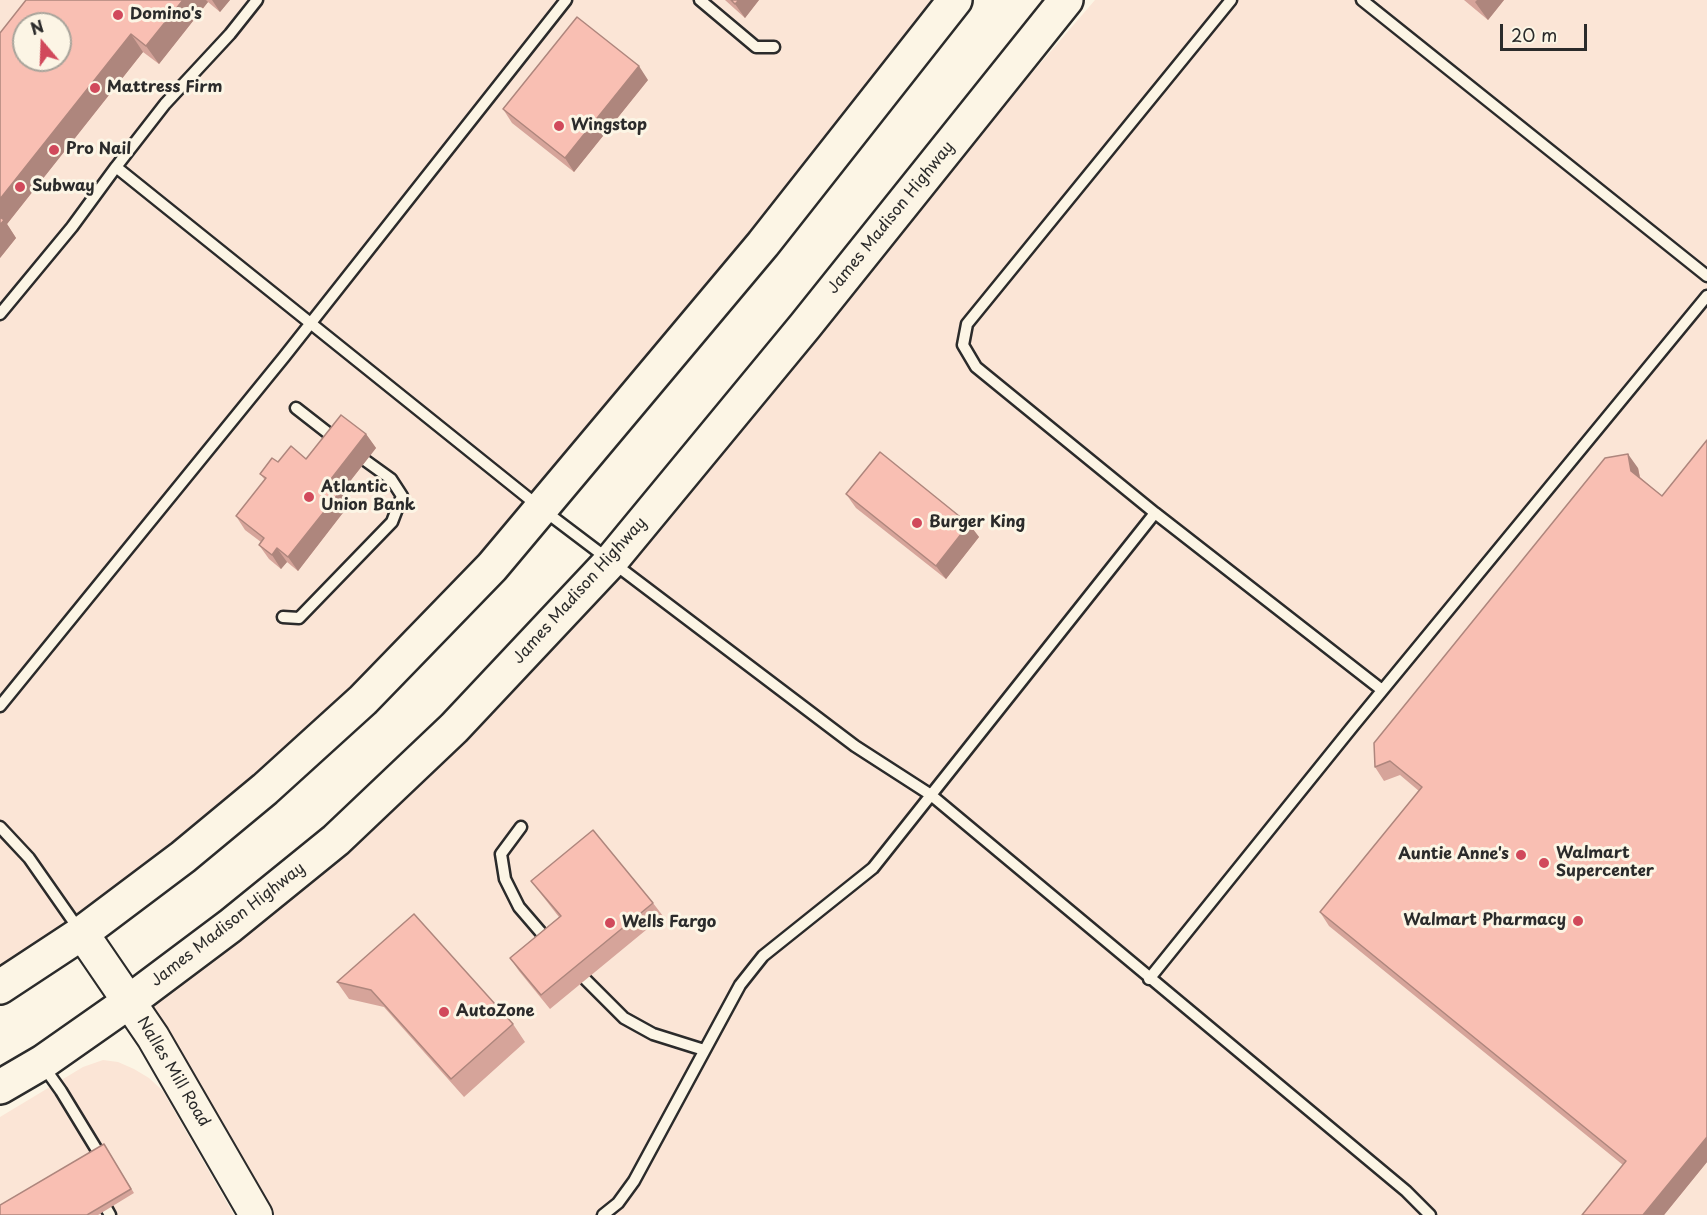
<!DOCTYPE html>
<style>
body{margin:0}
#map{position:relative;width:1707px;height:1215px;overflow:hidden;background:#fcf5e5;font-family:"Playpen Sans",sans-serif}
canvas{display:block}
.north{position:absolute;left:12px;top:12px;width:60px;height:60px;box-sizing:border-box;background:#fcf5e5;border:2px solid #a8a49b;border-radius:50%;rotate:341deg;font-size:16px;font-weight:700;line-height:24px;text-align:center;color:#2b2b2b}
.north::after{content:'';display:block;margin:auto;width:21px;height:27px;background:#d1495b;clip-path:polygon(50% 0,100% 100%,50% 72%,0 100%)}
.scale{position:absolute;left:1500px;top:24px;width:87px;height:27px;box-sizing:border-box;border:3px solid #2b2b2b;border-top:0;padding-left:8px;font-size:18px;line-height:21px;white-space:nowrap;color:#2b2b2b;-webkit-text-stroke:4px #fcf5e5;paint-order:stroke}
</style>
<div id="map">
<canvas width="1707" height="1215"></canvas>
<div class="north">N</div>
<div class="scale">20 m</div>
</div>
<script>
const c = document.querySelector('canvas').getContext('2d');
c.lineJoin = 'round';
function paint(path, color) { c.fillStyle = color; c.fill(path, 'evenodd'); }
const toPath = rows => new Path2D(rows.map(r => 'M' + r).join(''));
function strokePath(path, color, width, dash) { c.strokeStyle = color; c.lineWidth = width; c.lineCap = dash ? 'butt' : 'round'; c.setLineDash(dash || []); c.stroke(path); }
function write(font, color, halo, rows, align = 'center') {
  c.font = font + ' "Playpen Sans",sans-serif'; c.lineWidth = 6; c.setLineDash([]); c.textBaseline = 'middle'; c.strokeStyle = halo; c.fillStyle = color; for (const [text, x, y, turn = 0] of rows) {
    c.save(); c.translate(x, y); c.rotate((+turn || 0) * Math.PI / 180); c.textAlign = isNaN(turn) ? turn : align; if (halo) c.strokeText(text, 0, 0); c.fillText(text, 0, 0); c.restore();
  }
}
paint(toPath([
 [0,0,950,0,363,700,0,985],
 [24,24,60,24,60,60,24,60],
 [1095,0,1707,0,1707,1215,262,1215,130,1001,230,926,611,561],
 [103,1060,118,1062,134,1069,149,1078,163,1091,234,1215,0,1215,0,1117,83,1067]
]), '#fbe5d6');
const lane = toPath([
 [700,0,756,47,774,47],
 [1362,0,1707,276],
 [116,167,542,509,855,746,931,795,1406,1191,1430,1215],
 [0,314,72,227,116,167,165,104,230,34,257,0],
 [296,408,337,440],
 [1155,513,976,367,963,345,967,324,1231,0],
 [283,617,299,618,392,522,402,496,391,479,366,461],
 [0,706,284,357,566,0],
 [0,827,29,858,80,931],
 [521,827,501,854,505,879,519,907,550,943],
 [1149,979,1353,726,1707,296],
 [586,980,624,1018,653,1034,704,1050],
 [44,1067,61,1091,103,1160],
 [100,1197,110,1215],
 [603,1215,618,1203,634,1181,740,985,763,956,873,868,1155,513,1382,690]
]);
const secondary = toPath([
 [82,933,153,1037,256,1215]
]);
const primary = toPath([
 [0,987,82,933,183,857,265,789,363,700,492,567,763,244,955,0],
 [0,1087,43,1062,130,1001,230,926,336,840,454,728,611,561,805,326,1066,0]
]);
strokePath(lane, '#2b2b2b', 15);
strokePath(secondary, '#2b2b2b', 36);
strokePath(primary, '#2b2b2b', 38);
strokePath(lane, '#fcf5e5', 10);
strokePath(secondary, '#fcf5e5', 32);
strokePath(primary, '#fcf5e5', 33);
paint(toPath([
 [26,0,230,0,220,12,208,2,159,64,143,52,7,224,16,238,0,258],
 [725,0,759,0,745,18],
 [1464,0,1504,0,1488,20],
 [648,80,574,172,512,123,503,109],
 [366,434,376,448,344,489,352,501,298,571,287,562,281,569,269,559,259,545,261,542,245,530,236,516,265,480,260,474,278,462,306,459],
 [1707,440,1707,1162,1664,1215,1623,1165,1329,926,1320,912,1419,791,1400,775,1384,781,1375,767,1638,468,1640,477,1662,496],
 [846,494,969,524,979,537,946,579,856,508],
 [531,881,653,903,663,916,550,1009,519,971,510,958,559,917,541,894],
 [337,982,513,1024,525,1042,464,1097,384,1007,349,999],
 [104,1144,134,1193,98,1215,0,1215]
]), '#d6a49a');
paint(toPath([
 [183,0,206,0,208,2,159,64,146,46],
 [212,0,230,0,220,12],
 [739,0,759,0,745,18,735,4],
 [1477,0,1504,0,1488,20,1475,2],
 [131,34,143,52,7,224,16,238,0,258,0,199],
 [639,66,648,80,574,172,565,158],
 [366,434,376,448,344,489,352,501,298,571,288,557,331,479],
 [1628,454,1638,468,1641,484,1631,471],
 [969,524,979,537,946,579,936,566],
 [277,548,287,562,281,569,272,555],
 [1707,1137,1707,1162,1664,1215,1643,1215]
]), '#ae867d');
const building = toPath([
 [26,0,183,0,146,46,131,34,0,199,0,33,26,0],
 [24,24,60,24,60,60,24,60,24,24],
 [731,0,739,0,735,4,731,0],
 [577,17,639,66,565,158,503,109,577,17],
 [0,217,4,220,0,225,0,217],
 [341,415,366,434,331,479,343,488,288,557,277,548,272,555,259,545,264,538,236,516,266,478,260,474,272,458,278,462,291,446,306,459,341,415],
 [1707,440,1707,1137,1643,1215,1582,1215,1626,1161,1320,912,1422,787,1390,761,1375,767,1374,743,1605,458,1628,454,1631,471,1662,496,1707,440],
 [880,452,969,524,936,566,846,494,880,452],
 [593,830,653,903,541,995,510,958,561,916,531,881,593,830],
 [414,914,513,1024,451,1079,371,990,337,982,414,914],
 [104,1144,131,1189,87,1215,0,1215,0,1205,104,1144]
]);
paint(building, '#f9bfb3');
strokePath(building, '#ae867d', 1.5);
for (const [x, y, r, color] of [
 [118,15,6,"#d1495b"],
 [95,88,6,"#d1495b"],
 [559,126,6,"#d1495b"],
 [54,150,6,"#d1495b"],
 [20,187,6,"#d1495b"],
 [309,497,6,"#d1495b"],
 [917,523,6,"#d1495b"],
 [1521,855,6,"#d1495b"],
 [1544,863,6,"#d1495b"],
 [1578,921,6,"#d1495b"],
 [610,923,6,"#d1495b"],
 [444,1012,6,"#d1495b"]
]) { const dot = new Path2D(); dot.arc(x, y, r, 0, 2 * Math.PI); c.fillStyle = color; c.fill(dot); strokePath(dot, '#fcf5e5', 2); }
write('bold 16px', '#2b2b2b', '#fcf5e5', [
 ["Domino's",130,15],
 ["Mattress Firm",107,88],
 ["Wingstop",571,126],
 ["Pro Nail",66,150],
 ["Subway",32,187],
 ["Atlantic",321,488],
 ["Union Bank",321,506],
 ["Burger King",929,523],
 ["Walmart",1556,854],
 ["Supercenter",1556,872],
 ["Auntie Anne's",1509,855,"right"],
 ["Walmart Pharmacy",1566,921,"right"],
 ["Wells Fargo",622,923],
 ["AutoZone",456,1012]
], 'left');
write('16px', '#2b2b2b', '#fcf5e5', [
 ["James Madison Highway",891,218,-51],
 ["James Madison Highway",580,591,-48],
 ["James Madison Highway",228,925,-38],
 ["Nalles Mill Road",173,1072,59]
]);
</script>
